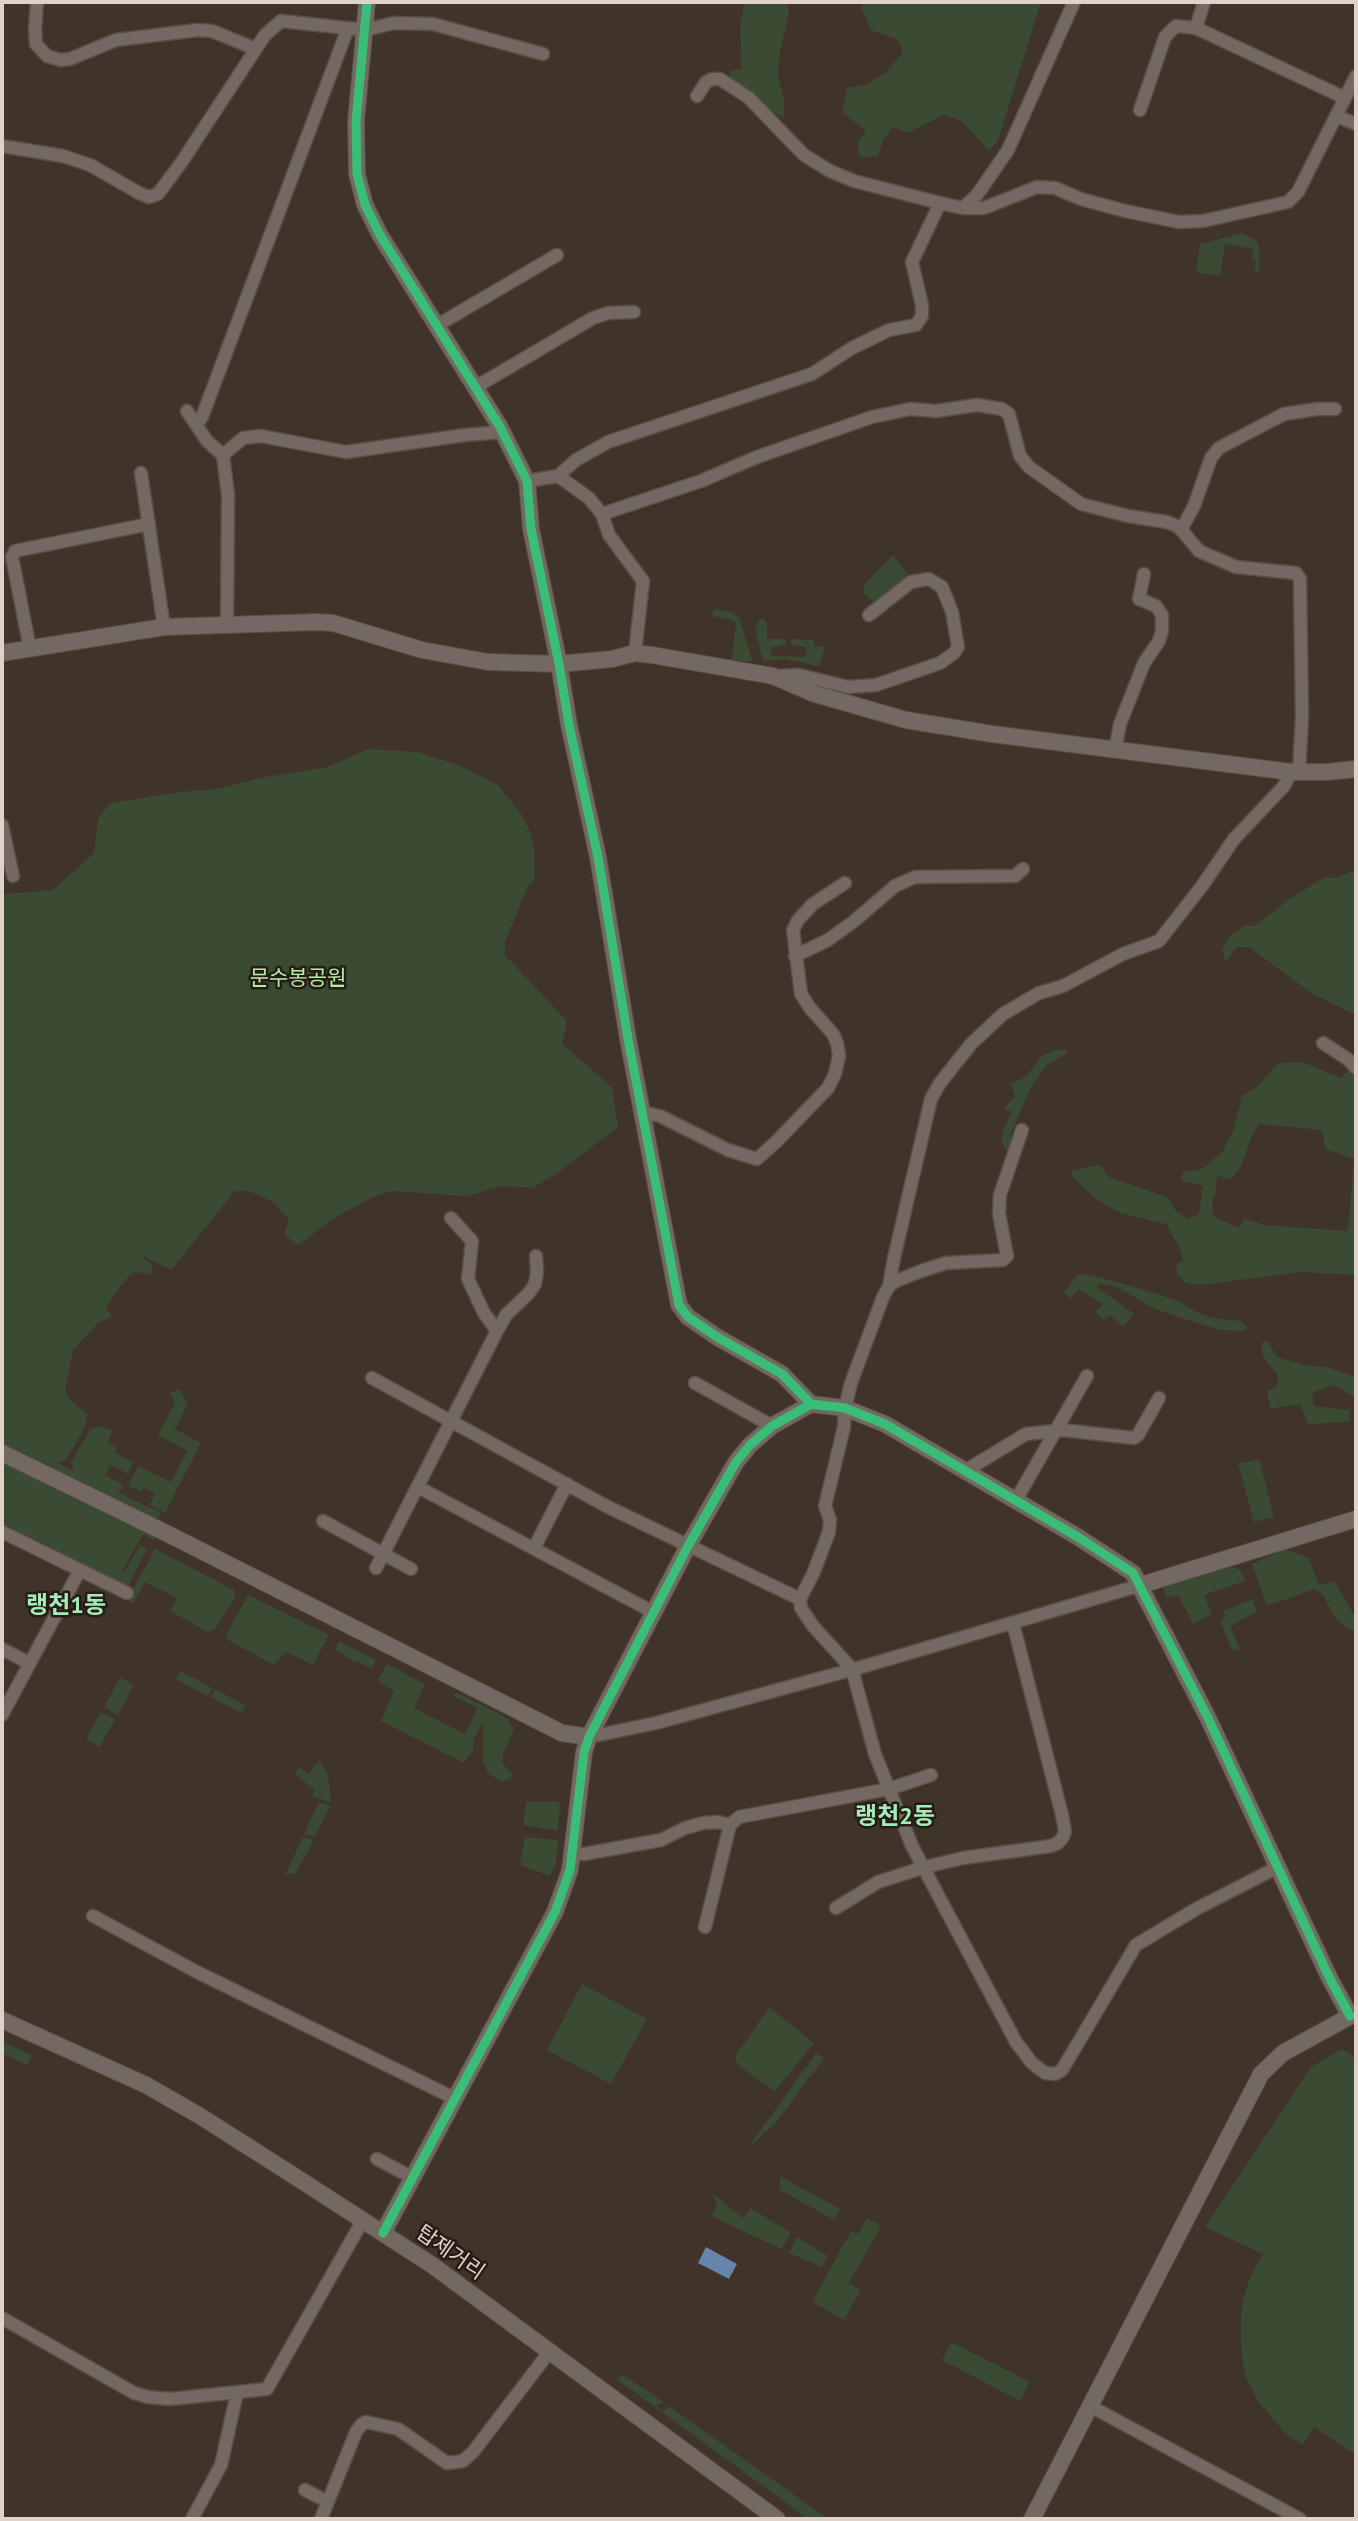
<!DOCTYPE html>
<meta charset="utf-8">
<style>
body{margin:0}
#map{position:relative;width:1358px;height:2521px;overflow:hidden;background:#40332a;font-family:"PT Sans",sans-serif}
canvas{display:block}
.frame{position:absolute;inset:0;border:4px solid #e0d2c9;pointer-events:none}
</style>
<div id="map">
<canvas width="1358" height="2521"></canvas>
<div class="frame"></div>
</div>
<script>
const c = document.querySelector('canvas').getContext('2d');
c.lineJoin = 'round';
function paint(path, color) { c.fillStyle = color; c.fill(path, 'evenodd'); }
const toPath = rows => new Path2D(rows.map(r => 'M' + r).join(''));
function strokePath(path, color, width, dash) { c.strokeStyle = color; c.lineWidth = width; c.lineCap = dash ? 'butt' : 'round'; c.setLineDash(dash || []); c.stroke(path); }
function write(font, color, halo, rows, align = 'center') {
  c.font = font + ' "PT Sans","Noto Sans KR",sans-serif'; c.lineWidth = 5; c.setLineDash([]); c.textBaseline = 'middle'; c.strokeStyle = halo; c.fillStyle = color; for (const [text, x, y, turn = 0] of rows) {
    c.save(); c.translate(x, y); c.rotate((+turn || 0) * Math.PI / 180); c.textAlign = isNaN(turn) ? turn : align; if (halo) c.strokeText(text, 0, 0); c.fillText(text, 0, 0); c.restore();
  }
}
paint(toPath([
 [745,2,789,2,788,18,780,51,778,76,784,99,784,118,768,109,729,77,730,71,741,69,740,24],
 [863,2,1041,2,998,140,989,151,962,121,944,115,907,133,893,127,883,140,878,156,860,158,857,142,866,131,842,112,847,88,868,84,886,72,903,52,897,39,872,31,861,8],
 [1242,233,1257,241,1259,248,1259,272,1254,271,1256,262,1252,261,1253,249,1225,244,1220,276,1196,272,1200,244],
 [893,555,911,578,876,604,863,593,864,585],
 [714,609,731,612,739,618,753,662,732,660,736,623,733,620,712,616],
 [760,619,764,619,767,623,767,639,786,639,787,645,771,647,770,652,773,656,803,657,807,653,806,647,791,645,791,639,814,640,814,646,825,647,819,666,785,659,763,661,755,629],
 [368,749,418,752,458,765,498,785,522,815,531,834,534,848,535,879,527,888,505,942,505,955,567,1021,562,1044,612,1087,618,1127,557,1173,533,1188,501,1186,467,1196,391,1191,371,1198,333,1219,298,1245,284,1235,289,1220,273,1202,249,1191,235,1191,171,1270,139,1254,153,1265,151,1275,136,1272,127,1278,106,1307,112,1317,99,1322,73,1350,65,1392,72,1402,88,1414,83,1431,65,1461,56,1462,74,1471,71,1463,90,1429,99,1426,112,1430,108,1442,116,1447,115,1452,133,1463,128,1474,111,1465,105,1475,123,1484,119,1493,161,1513,155,1525,155,1540,143,1535,122,1570,125,1571,140,1545,147,1549,127,1588,41,1542,2,1526,2,894,53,890,94,853,98,819,110,803,180,792,217,789,265,777,327,767],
 [1356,870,1356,1015,1311,993,1249,947,1237,947,1225,962,1222,949,1230,936,1244,926,1254,926,1288,900,1325,877,1335,878],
 [1066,1049,1067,1053,1047,1065,1031,1087,1011,1133,1012,1145,1005,1149,1001,1139,1004,1128,1012,1112,1004,1108,1015,1096,1011,1084,1027,1076,1040,1057,1052,1051],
 [1303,1062,1340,1078,1350,1069,1356,1077,1356,1275,1301,1272,1201,1285,1185,1283,1177,1274,1176,1265,1183,1260,1179,1247,1166,1224,1120,1213,1095,1198,1074,1178,1070,1171,1100,1165,1109,1177,1167,1197,1175,1210,1189,1219,1199,1213,1203,1186,1181,1181,1183,1172,1202,1169,1222,1152,1234,1129,1242,1096,1257,1087,1278,1063],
 [1259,1124,1322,1130,1325,1149,1354,1159,1348,1231,1265,1225,1244,1218,1239,1228,1213,1216,1212,1200,1216,1193,1217,1176,1232,1179,1241,1167,1252,1135],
 [1078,1274,1091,1275,1138,1288,1179,1301,1196,1312,1212,1318,1241,1321,1247,1327,1243,1331,1220,1330,1157,1310,1119,1288,1098,1283,1097,1287,1134,1314,1123,1327,1110,1315,1104,1320,1095,1312,1103,1304,1079,1289,1071,1299,1064,1293],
 [1268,1341,1277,1357,1308,1366,1327,1367,1356,1377,1356,1401,1352,1395,1333,1385,1312,1393,1314,1406,1350,1410,1349,1422,1308,1424,1300,1404,1270,1409,1267,1391,1276,1388,1278,1376,1263,1356,1261,1343],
 [179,1389,188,1403,175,1429,201,1443,165,1513,150,1505,155,1493,143,1488,141,1492,128,1486,138,1466,171,1482,187,1451,158,1435,175,1403,170,1393],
 [1259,1459,1274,1517,1254,1522,1238,1464],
 [155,1549,234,1590,235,1598,215,1629,208,1632,170,1611,177,1598,145,1582,133,1603,127,1600],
 [1285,1549,1309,1558,1319,1585,1335,1581,1356,1619,1356,1626,1353,1631,1345,1627,1332,1613,1324,1596,1315,1589,1267,1606,1252,1564],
 [1224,1566,1239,1569,1246,1581,1204,1595,1212,1614,1193,1624,1178,1595,1167,1598,1163,1587],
 [248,1595,329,1635,313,1665,286,1652,274,1665,228,1640,226,1635],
 [1253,1599,1257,1612,1230,1626,1240,1649,1232,1651,1220,1620,1226,1617,1223,1611],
 [339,1641,376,1660,372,1669,357,1661,355,1662,335,1650],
 [387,1664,425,1684,414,1708,465,1734,478,1708,454,1696,456,1692,507,1718,514,1730,504,1751,502,1762,512,1775,510,1779,501,1782,488,1773,483,1762,483,1722,473,1740,473,1751,464,1763,381,1721,394,1691,382,1684,378,1679],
 [181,1671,212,1688,208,1696,176,1679],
 [120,1677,134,1685,118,1715,104,1707],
 [215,1689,246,1706,241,1713,211,1697],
 [101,1712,115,1719,100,1747,86,1739],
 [320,1760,328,1775,331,1803,312,1796,315,1790,294,1774,299,1767,308,1774],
 [526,1801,560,1802,558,1831,523,1825],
 [319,1802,330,1806,315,1837,304,1834],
 [303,1837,314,1840,296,1873,285,1875],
 [525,1837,558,1840,556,1862,550,1876,520,1865],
 [582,1984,647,2019,611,2084,547,2050],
 [769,2007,814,2043,775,2091,738,2065,735,2057],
 [2,2041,32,2055,27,2065,2,2053],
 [1342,2049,1356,2058,1356,2455,1314,2427,1303,2445,1285,2433,1258,2401,1245,2375,1241,2348,1241,2316,1243,2300,1250,2277,1263,2254,1205,2227,1311,2067],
 [816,2053,824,2058,776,2123,747,2149],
 [780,2176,840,2209,834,2220,780,2190],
 [712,2193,743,2218,751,2208,791,2233,781,2249,711,2216,717,2206],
 [867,2218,881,2226,849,2283,861,2290,844,2320,812,2302,851,2231,858,2234],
 [797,2237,828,2256,822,2267,789,2253],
 [951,2342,1030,2382,1020,2401,942,2360],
 [621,2374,664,2402,656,2405,662,2411,669,2406,828,2519,808,2519,618,2380]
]), '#3a4a33');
paint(toPath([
 [706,2247,737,2264,729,2279,698,2263]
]), '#6784ad');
const street = toPath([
 [37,2,35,29,36,44,47,56,61,60,70,59,116,40,198,30,212,31,256,49],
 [1196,28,1204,2],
 [697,96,706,82,712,79,720,79,749,98,804,155,830,171,854,181,940,203,963,208,984,208,1037,187,1055,188,1081,199,1125,211,1179,222,1203,221,1288,202,1298,192,1356,76],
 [1140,110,1165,37,1176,26,1196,28,1345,98],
 [1336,116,1356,124],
 [2,146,63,156,90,165,139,193,149,197,158,194,181,163,265,35,281,21,365,30,394,23,433,24,543,54],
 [963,208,977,195,1008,150,1074,2],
 [436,326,557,255],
 [474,388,593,318,608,313,634,312],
 [187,411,207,441,223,455,228,495,227,623],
 [196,425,202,417,348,28],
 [223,455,243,438,261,436,346,452,465,435,503,432],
 [141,473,164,627],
 [558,476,576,460,608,442,812,374,852,348,889,330,916,325,922,316,922,305,912,262,940,203],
 [527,481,558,476,589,498,602,514,609,535,643,581,635,653],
 [602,514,701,481,757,457,872,417,910,409,936,411,977,405,1002,409,1009,414,1020,456,1029,467,1081,504,1128,516,1167,522,1179,527,1199,551,1236,567,1296,573,1300,579,1302,717,1299,771],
 [1181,530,1194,506,1211,458,1219,448,1284,414,1317,409,1335,409],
 [30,649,12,557,15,551,149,524],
 [777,676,799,675,848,687,876,685,940,663,954,653,958,647,952,612,942,587,929,579,911,582,869,615],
 [1115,750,1120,724,1144,663,1159,641,1162,631,1162,615,1156,606,1139,599,1144,574],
 [2,825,13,876],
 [795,956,828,940,853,922,895,886,915,877,1015,876,1023,869],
 [1323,1043,1349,1060,1356,1068],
 [642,1112,660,1116,728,1150,757,1159,776,1142,828,1088,835,1074,839,1056,837,1043,833,1034,810,1008,801,994,793,930,798,920,813,904,845,883],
 [1022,1130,1000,1195,999,1213,1007,1256,1003,1260,946,1263,921,1271,896,1281,889,1286,883,1297,851,1383,845,1408,844,1427,825,1506,830,1520,829,1532,813,1574,800,1599,801,1608,813,1626,852,1669,875,1754,912,1846,1016,2042,1032,2063,1045,2073,1055,2074,1062,2070,1136,1945,1196,1909,1278,1867],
 [451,1218,472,1241,468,1279,484,1313,497,1331],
 [889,1286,894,1258,931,1099,940,1083,971,1044,1003,1014,1039,993,1063,986,1123,954,1159,941,1202,886,1234,839,1284,786,1291,772],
 [372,1378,608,1507,800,1599],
 [695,1383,772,1426],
 [965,1471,1026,1434,1063,1430,1134,1438,1138,1435,1159,1398],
 [418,1487,653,1612],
 [1016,1500,1087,1376],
 [323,1521,411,1569],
 [2,1532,127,1593],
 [534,1548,567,1484],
 [376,1568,497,1331,506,1315,529,1293,535,1284,537,1272,536,1256],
 [2,1649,29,1663],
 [2,1715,80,1570],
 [589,1737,656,1723,858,1668,1141,1585],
 [572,1854,584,1854,661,1840,685,1828,703,1823,718,1822,730,1825],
 [836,1908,878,1882,925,1867,963,1858,1051,1846,1058,1843,1063,1837,1065,1831,1062,1815,1013,1623],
 [93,1916,195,1971,456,2099],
 [705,1927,730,1825,739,1817,889,1789,931,1775],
 [377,2159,413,2178],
 [2,2318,134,2393,148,2397,170,2399,267,2389,363,2220],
 [1090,2406,1300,2519],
 [305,2490,328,2502],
 [192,2519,221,2465,237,2393],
 [321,2519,356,2432,361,2425,366,2422,398,2429,447,2463,463,2461,473,2452,550,2351]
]);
const secondary = toPath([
 [367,2,356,121,357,174,365,205,380,235,500,427,527,481,531,529,559,664,569,725,598,857,628,1039,679,1305,688,1317,717,1337,782,1374,811,1404],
 [2,653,164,627,316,622,333,623,422,650,488,662,559,664,612,659,635,653,652,655,773,676,812,693,906,720,992,734,1291,772,1327,772,1356,769],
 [2,1453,166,1533,562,1733,589,1737],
 [1141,1585,1356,1519],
 [2,2020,146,2085,200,2116,288,2172,432,2265,777,2519],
 [383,2233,555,1912,570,1870,584,1752,589,1737,688,1546,736,1462,750,1445,772,1426,811,1404,845,1408,885,1424,1078,1537,1133,1573,1208,1718,1329,1977,1350,2016],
 [1032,2519,1261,2074,1283,2053,1356,2013]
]);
strokePath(street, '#5a4f47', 15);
strokePath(secondary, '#5a4f47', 18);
strokePath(street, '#736962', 12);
strokePath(secondary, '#736962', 16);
strokePath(toPath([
 [367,2,356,121,357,174,365,205,380,235,500,427,527,481,531,529,559,664,569,725,598,857,628,1039,679,1305,688,1317,717,1337,782,1374,811,1404],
 [383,2233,555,1912,570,1870,584,1752,589,1737,688,1546,736,1462,750,1445,772,1426,811,1404,845,1408,885,1424,1078,1537,1133,1573,1208,1718,1329,1977,1350,2016]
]), '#3abd76', 9);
write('21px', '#b4eda7', '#261c15', [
 ["문수봉공원",298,979]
]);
write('21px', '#e0d2c9', '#261c15', [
 ["탑제거리",450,2253,35]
]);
write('bold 24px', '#a4ebb7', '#261c15', [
 ["랭천1동",66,1606],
 ["랭천2동",895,1817]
]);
</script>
